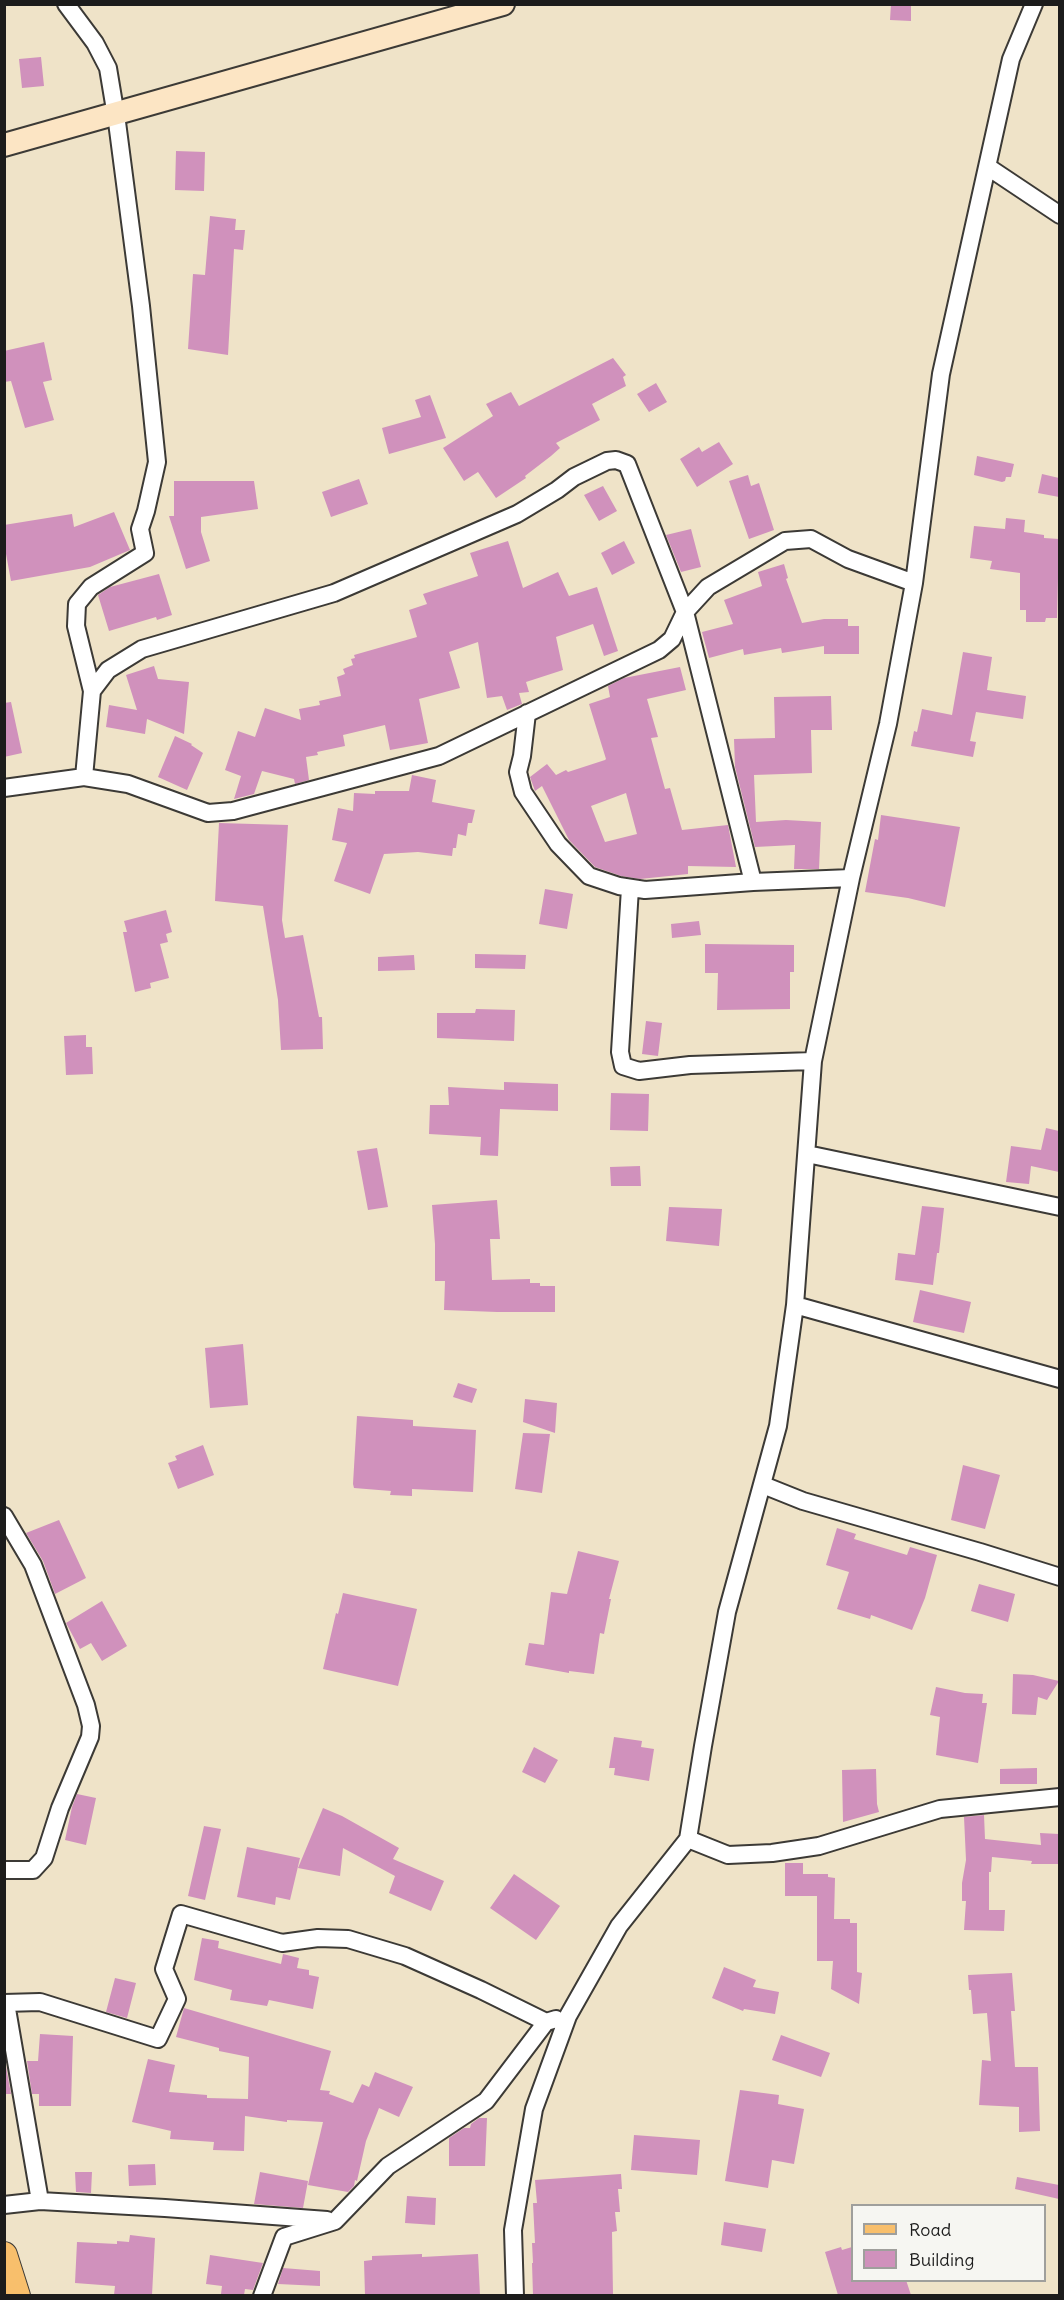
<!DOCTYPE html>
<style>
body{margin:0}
#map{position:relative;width:1064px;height:2300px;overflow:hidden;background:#efe3c8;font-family:Delius,sans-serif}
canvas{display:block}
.frame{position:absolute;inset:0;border:6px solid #1c1c1c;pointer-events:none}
.legend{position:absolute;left:851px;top:2204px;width:195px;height:78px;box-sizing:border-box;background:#f6f6f2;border:2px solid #9f9f9c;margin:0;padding:8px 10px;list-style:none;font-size:18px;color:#1c1c1c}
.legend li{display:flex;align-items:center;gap:12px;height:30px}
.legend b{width:30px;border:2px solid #9f9f9c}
</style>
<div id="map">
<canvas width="1064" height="2300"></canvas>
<div class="frame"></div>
<ul class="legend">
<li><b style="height:8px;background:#f8bf6c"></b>Road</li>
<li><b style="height:16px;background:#d091bc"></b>Building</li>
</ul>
</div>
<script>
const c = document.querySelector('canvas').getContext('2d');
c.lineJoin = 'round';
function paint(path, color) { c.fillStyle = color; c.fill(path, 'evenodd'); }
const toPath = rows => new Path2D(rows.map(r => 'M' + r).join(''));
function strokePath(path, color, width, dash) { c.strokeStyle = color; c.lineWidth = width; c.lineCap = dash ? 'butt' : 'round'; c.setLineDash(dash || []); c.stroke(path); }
paint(toPath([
 [891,4,911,4,911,21,890,20],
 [41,57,44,86,22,88,19,59],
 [176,151,205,152,204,191,175,190],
 [210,216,236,219,235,230,245,230,243,250,234,249,228,355,188,349,193,274,205,275],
 [44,342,52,380,43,382,54,420,25,428,11,381,4,382,4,351],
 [613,358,626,375,623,377,626,386,592,404,600,420,556,443,560,448,551,456,525,476,526,478,496,498,478,472,464,481,443,448,493,416,486,404,511,392,519,406],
 [656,383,667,402,649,412,637,394],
 [430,395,446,438,389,454,382,428,421,417,415,400],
 [719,442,733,464,697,487,680,459,699,447,702,452],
 [977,456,1014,464,1011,477,1006,477,1005,481,1002,482,974,475],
 [1042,474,1059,478,1059,497,1038,493],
 [748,475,751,486,759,483,774,530,749,539,729,481],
 [359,479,368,504,331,517,322,492],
 [174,481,254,481,258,509,201,517,201,532,210,561,186,569,169,516,174,516],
 [603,486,617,511,599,521,584,495],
 [114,512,130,550,90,567,11,581,4,543,4,525,72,514,74,527],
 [1006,518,1025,520,1024,532,1044,535,1044,538,1059,539,1057,618,1046,618,1045,622,1026,622,1026,610,1020,610,1020,573,990,569,992,561,970,558,974,526,1005,529],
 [691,529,701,567,681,572,666,535],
 [508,541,523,588,558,572,569,596,597,587,618,651,604,656,593,624,556,637,563,670,526,682,529,692,519,693,522,704,507,710,502,696,487,698,478,642,449,652,460,688,419,699,428,743,390,750,385,725,343,735,345,746,317,752,318,755,306,757,309,780,295,784,294,779,262,771,254,794,234,799,241,776,225,770,238,731,255,737,265,708,301,720,299,709,320,705,319,701,341,696,337,677,345,674,343,669,353,665,351,659,355,658,354,655,417,637,409,610,427,604,423,594,478,576,470,553],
 [624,541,635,563,612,575,601,553],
 [784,564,788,578,786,579,802,623,824,619,848,619,848,626,859,626,859,654,824,654,824,646,782,653,781,648,744,655,743,649,709,658,702,632,733,624,724,600,762,586,758,572],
 [159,574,172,615,157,620,156,617,109,631,98,595,110,587],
 [963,652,992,657,987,690,1026,696,1023,719,976,712,970,741,976,742,973,757,911,746,914,731,917,732,922,709,952,715],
 [154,666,158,679,189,682,184,734,147,719,145,734,106,727,109,705,137,710,126,675],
 [680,667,686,690,647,699,658,737,651,738,665,789,670,788,682,830,728,825,736,867,688,866,688,874,640,879,621,876,595,867,569,840,542,786,535,791,530,777,547,764,556,775,566,770,568,772,605,760,606,759,589,704,610,697,608,686,624,678],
 [626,793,637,834,605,842,591,806],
 [831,696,832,730,811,730,812,773,754,775,756,822,786,820,821,822,819,869,794,869,795,845,755,847,735,767,734,739,775,738,774,697],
 [11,702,22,753,4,757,4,703],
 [175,736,192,744,191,745,203,753,187,790,158,777],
 [412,775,436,780,432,802,475,810,472,823,468,823,466,836,458,834,456,848,453,848,452,856,418,852,384,854,370,894,334,881,347,843,332,840,338,808,353,811,354,793,375,794,375,791,409,791],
 [881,815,960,827,945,907,908,898,865,892,875,839,878,840],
 [219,823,288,825,282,920,285,938,303,935,319,1017,322,1017,323,1049,281,1050,278,1000,263,906,215,901],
 [545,889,573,894,567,929,539,924],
 [166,910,172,932,166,934,168,942,160,944,169,978,150,983,151,988,135,992,123,932,127,932,124,921],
 [699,921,701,935,672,938,671,924],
 [705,944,794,945,794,972,790,972,790,1009,717,1010,718,973,705,973],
 [475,954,526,955,525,969,475,968],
 [414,955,415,970,378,971,378,957],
 [476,1009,515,1010,514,1041,437,1038,437,1013,475,1013],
 [646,1021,662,1023,658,1056,642,1054],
 [86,1035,86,1047,92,1047,93,1074,66,1075,64,1036],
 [504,1082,558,1084,558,1111,500,1109,498,1156,480,1155,481,1137,429,1134,430,1105,449,1105,448,1087,504,1090],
 [611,1093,649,1094,648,1131,610,1130],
 [1046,1128,1059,1131,1059,1172,1031,1166,1029,1184,1006,1182,1011,1146,1041,1150],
 [377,1148,388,1207,368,1210,357,1151],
 [640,1166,641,1186,611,1186,610,1167],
 [497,1200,500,1239,490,1239,492,1280,530,1279,530,1283,540,1283,540,1286,555,1286,555,1312,497,1312,444,1310,445,1281,435,1281,435,1244,432,1205],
 [922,1206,944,1208,939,1253,937,1253,933,1285,895,1280,898,1253,915,1255],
 [669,1207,722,1209,719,1246,666,1241],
 [920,1290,971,1302,964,1333,913,1322],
 [243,1344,248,1405,210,1408,205,1348],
 [458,1383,477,1389,472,1403,453,1397],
 [525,1399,557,1403,555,1433,523,1422],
 [357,1416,413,1420,413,1426,476,1430,473,1492,412,1489,412,1496,390,1495,391,1491,354,1488,353,1484],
 [523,1433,550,1434,542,1493,515,1489],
 [203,1445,214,1475,178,1489,168,1463,177,1460,175,1456],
 [963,1465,1000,1475,985,1529,951,1520],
 [59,1520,86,1578,55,1594,43,1561,26,1533],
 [837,1528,856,1534,854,1539,907,1555,910,1547,937,1555,925,1598,912,1630,871,1615,870,1619,837,1609,849,1572,826,1565],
 [578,1551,619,1561,609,1599,611,1599,604,1634,600,1633,594,1674,569,1671,569,1673,525,1665,529,1643,544,1645,551,1592,567,1594],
 [979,1584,1015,1594,1008,1622,971,1611],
 [343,1593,417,1609,398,1686,323,1669,336,1613,338,1614],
 [102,1601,127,1646,102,1661,91,1643,80,1649,66,1623],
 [1013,1674,1033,1675,1059,1681,1047,1700,1038,1697,1036,1715,1012,1714],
 [936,1687,965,1693,983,1694,982,1703,987,1703,978,1763,936,1755,940,1717,930,1715],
 [614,1737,642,1741,641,1747,654,1749,649,1781,614,1775,615,1768,609,1768],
 [534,1747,558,1760,545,1783,522,1772],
 [1037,1768,1037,1784,1000,1784,1000,1769],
 [876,1769,877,1804,879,1812,843,1822,842,1770],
 [77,1794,96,1798,86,1845,65,1840,72,1807],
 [323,1808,342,1816,399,1848,393,1859,444,1881,431,1911,389,1893,395,1876,343,1848,340,1876,298,1868],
 [984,1815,985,1839,1041,1845,1040,1833,1059,1834,1059,1864,1031,1864,1032,1861,992,1857,991,1872,989,1872,989,1910,1005,1910,1004,1931,964,1930,966,1901,962,1901,962,1883,966,1860,964,1817],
 [204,1826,221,1829,205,1900,188,1896],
 [247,1847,300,1858,290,1900,276,1897,275,1905,237,1897],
 [785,1863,803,1863,803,1874,828,1874,828,1877,835,1878,834,1919,850,1919,850,1923,857,1923,857,1972,862,1973,859,2004,831,1989,833,1961,817,1961,817,1896,785,1896],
 [514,1874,560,1906,536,1940,490,1908],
 [202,1938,219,1941,218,1948,281,1964,283,1954,299,1958,297,1968,309,1970,309,1975,319,1977,313,2009,269,2000,267,2006,230,2000,232,1990,194,1980],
 [724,1967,756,1980,753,1987,779,1992,775,2014,744,2009,743,2011,712,1998],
 [1012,1973,1015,2011,1011,2011,1015,2067,1038,2067,1040,2131,1019,2132,1019,2107,979,2105,982,2060,991,2061,987,2013,973,2014,971,1990,969,1990,968,1975],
 [115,1978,136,1983,127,2018,106,2012],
 [184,2008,331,2051,320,2090,330,2091,329,2094,353,2103,362,2084,369,2087,375,2072,413,2087,399,2117,379,2108,366,2141,357,2181,355,2180,354,2186,348,2192,308,2185,323,2122,287,2120,287,2122,245,2116,244,2151,213,2150,214,2142,170,2139,171,2131,132,2122,148,2059,175,2065,169,2092,207,2095,207,2098,248,2099,249,2057,219,2051,219,2048,176,2037],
 [40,2034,73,2036,71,2106,39,2106,39,2094,32,2094,27,2061,38,2061],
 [781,2035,830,2053,821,2077,772,2060],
 [4,2061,5,2061,11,2094,4,2094],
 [740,2090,779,2095,778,2104,804,2109,794,2164,772,2160,768,2188,725,2181],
 [479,2118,487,2118,485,2166,449,2166,449,2138,464,2128,470,2128,471,2124],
 [634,2135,700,2140,697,2175,631,2170],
 [155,2164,156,2185,129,2186,128,2165],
 [75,2172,92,2172,91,2193,76,2192],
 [260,2172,308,2181,303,2208,254,2204],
 [621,2174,622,2189,618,2189,620,2212,615,2212,617,2231,612,2232,613,2295,533,2295,532,2263,533,2263,532,2243,535,2243,533,2203,537,2203,535,2180],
 [1017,2177,1059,2185,1059,2199,1015,2189],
 [407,2196,436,2198,435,2225,405,2223],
 [724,2222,766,2229,762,2252,721,2245],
 [130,2235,155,2238,152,2295,114,2295,115,2286,75,2283,77,2242,117,2244,117,2241,129,2242],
 [841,2247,842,2250,852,2247,852,2280,906,2280,911,2295,838,2295,825,2252],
 [422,2254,422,2257,478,2254,480,2295,365,2295,364,2261,372,2260,372,2256],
 [210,2255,263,2263,253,2290,245,2289,244,2295,230,2295,221,2294,222,2286,206,2284],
 [283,2268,320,2271,320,2286,278,2284]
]), '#d091bc');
const minor = toPath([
 [66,4,95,43,108,68,117,122,141,306,157,462,146,511,140,529,145,553,91,587,77,604,76,626,92,691],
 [988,167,1060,215],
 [527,713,522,756,518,772,523,792,558,844,589,876,619,886,645,890,753,882,851,878],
 [84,777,92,691,108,670,142,649,334,593,517,514,557,490,574,477,607,461,616,460,627,464,685,612,753,882],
 [4,788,84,777,128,784,208,813,233,811,439,756,659,650,672,639,685,612,708,587,785,541,811,539,848,559,914,583],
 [630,888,620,1052,623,1066,639,1071,690,1065,813,1061],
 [807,1154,1060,1207],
 [795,1305,1060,1379],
 [763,1485,803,1501,980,1552,1060,1577],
 [4,1516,33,1565,86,1705,91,1726,90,1737,60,1808,44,1858,33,1870,4,1870],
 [688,1839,728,1855,772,1853,819,1846,940,1809,1060,1797],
 [4,2003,40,2002,158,2039,177,1999,164,1969,181,1914,282,1943,318,1938,348,1939,405,1956,481,1990,546,2022],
 [6,2003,40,2201],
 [4,2205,40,2201,165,2208,327,2220],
 [262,2296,284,2237,335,2221,388,2166,486,2101,546,2022,556,2019],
 [515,2296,513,2230,534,2109,568,2016,619,1926,688,1839,703,1746,727,1612,778,1426,795,1305,813,1061,851,878,888,724,914,583,941,374,1011,59,1034,4]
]);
const secondary = toPath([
 [4,145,503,4]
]);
const primary = toPath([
 [4,2255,17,2296]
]);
strokePath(minor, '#3c3a36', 20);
strokePath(secondary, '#3c3a36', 26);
strokePath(primary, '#3c3a36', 28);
strokePath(minor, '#fff', 16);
strokePath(secondary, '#fce5c4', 22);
strokePath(primary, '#f8bf6c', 26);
</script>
